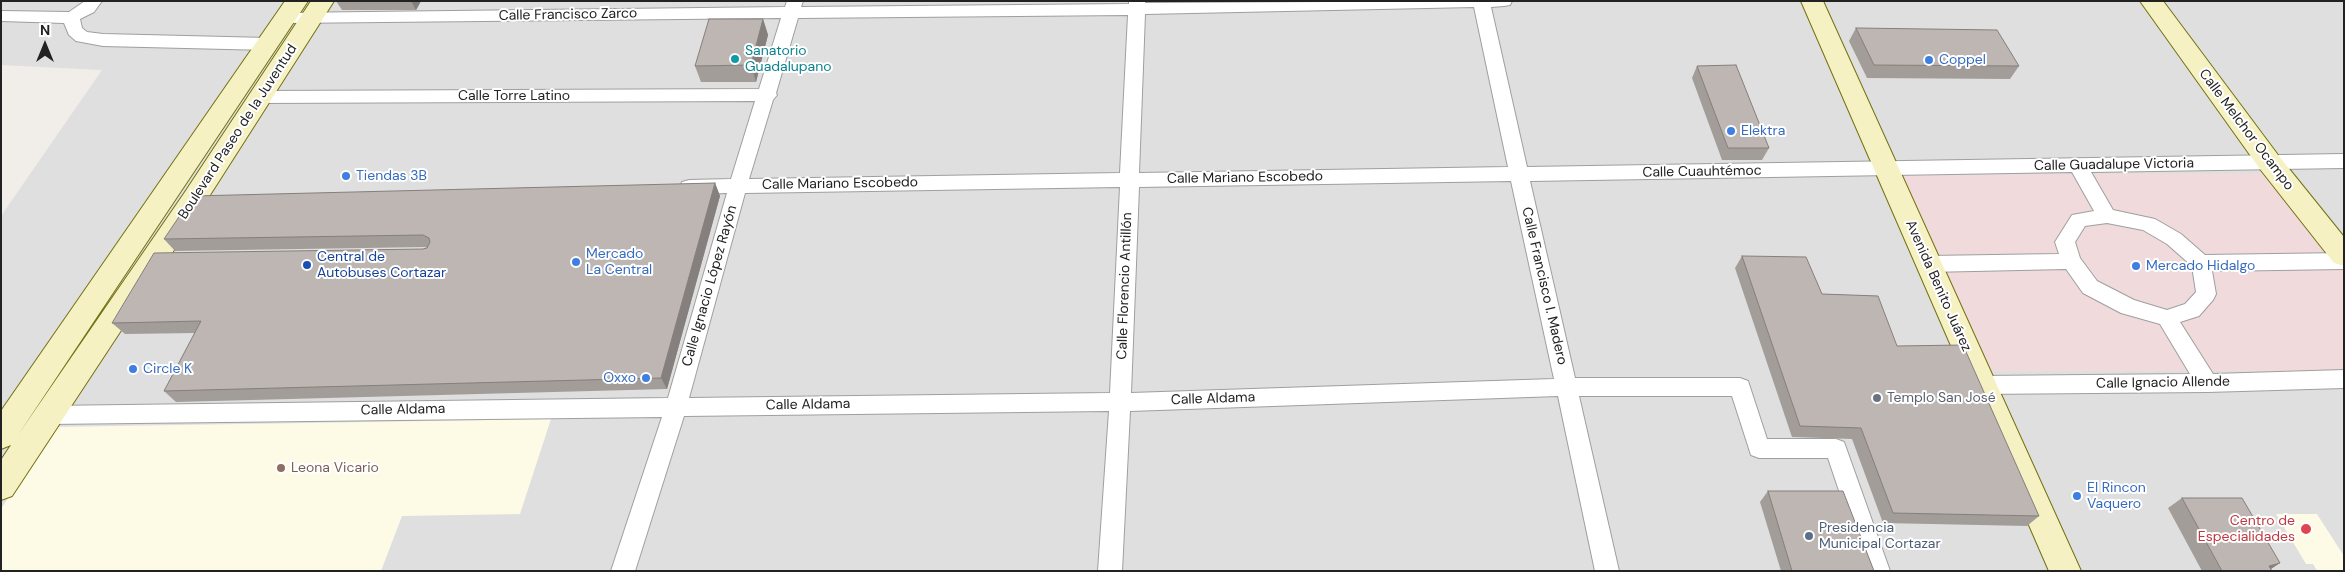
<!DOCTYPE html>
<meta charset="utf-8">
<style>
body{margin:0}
#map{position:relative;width:2345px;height:572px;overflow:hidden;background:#f1ede9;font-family:"DM Sans",sans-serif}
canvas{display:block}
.frame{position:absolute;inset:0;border:2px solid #222;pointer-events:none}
.north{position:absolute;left:20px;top:20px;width:50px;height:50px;-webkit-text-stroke:4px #fff;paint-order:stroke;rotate:0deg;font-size:14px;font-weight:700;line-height:20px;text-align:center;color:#222}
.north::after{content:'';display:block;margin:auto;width:18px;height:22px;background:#222;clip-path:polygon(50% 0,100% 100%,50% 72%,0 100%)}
</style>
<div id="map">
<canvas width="2345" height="572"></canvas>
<div class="frame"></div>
<div class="north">N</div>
</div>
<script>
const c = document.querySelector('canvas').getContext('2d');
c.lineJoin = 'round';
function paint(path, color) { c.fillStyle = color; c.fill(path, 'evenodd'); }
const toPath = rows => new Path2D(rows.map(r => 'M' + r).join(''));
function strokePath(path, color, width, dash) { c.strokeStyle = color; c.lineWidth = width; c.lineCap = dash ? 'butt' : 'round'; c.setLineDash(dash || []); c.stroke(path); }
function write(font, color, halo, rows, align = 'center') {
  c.font = font + ' "DM Sans",sans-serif'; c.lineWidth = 4; c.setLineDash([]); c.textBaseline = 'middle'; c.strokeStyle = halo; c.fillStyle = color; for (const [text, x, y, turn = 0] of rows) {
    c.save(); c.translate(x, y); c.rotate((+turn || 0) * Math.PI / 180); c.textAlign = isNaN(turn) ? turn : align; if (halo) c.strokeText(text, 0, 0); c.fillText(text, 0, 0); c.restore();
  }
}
paint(toPath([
 [1,1,2344,1,2344,571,1,571,1,216,102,70,1,65]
]), '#dfdfdf');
paint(toPath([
 [2273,173,2344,271,2344,371,1991,371,1901,175]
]), '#f0dadc');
paint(toPath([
 [551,419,520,514,402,516,381,571,1,571,1,509,53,427],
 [2276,514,2317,514,2344,556,2344,571,2317,571,2313,564,2306,564]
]), '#fdfae6');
const street = toPath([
 [85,1,102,1,94,12,80,19,82,28,87,32,103,34,268,38,274,40,277,44,274,48,268,50,103,46,76,41,69,35,64,23,1,21,1,11,69,12,85,1],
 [787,1,803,1,801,7,1129,4,1129,1,1145,1,1145,3,1512,1,1510,5,1504,6,1491,7,1527,167,2344,154,2344,168,2091,172,2113,210,2155,219,2181,234,2205,255,2344,253,2344,269,2212,271,2216,294,2213,300,2199,316,2180,322,2213,374,2344,370,2344,388,2207,392,1982,394,1974,391,1971,385,1974,379,1982,376,2190,374,2160,324,2121,313,2083,293,2066,269,1928,272,1921,269,1918,264,1921,259,1928,256,2059,254,2055,242,2072,215,2094,211,2072,172,1530,181,1575,378,1740,378,1748,381,1767,439,1836,439,1844,442,1890,571,1866,571,1828,458,1759,458,1751,455,1732,396,1579,396,1619,571,1595,571,1558,396,1130,411,1122,571,1098,571,1109,411,684,416,635,571,611,571,662,417,48,424,40,421,37,415,40,409,48,406,668,398,727,193,689,194,682,192,680,187,682,182,689,180,731,179,755,101,260,103,254,101,251,97,254,93,260,91,759,89,781,18,285,23,279,22,277,18,279,14,285,13,785,7,787,1],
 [1474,7,1508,167,1139,173,1145,14,1474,7],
 [1128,15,1120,173,749,179,773,100,777,95,776,93,798,18,1128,15],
 [1511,181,1554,379,1131,393,1139,187,1511,181],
 [1120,187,1110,393,689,398,745,193,1120,187],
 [2107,223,2143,230,2167,244,2192,266,2196,292,2185,304,2167,310,2134,300,2097,281,2080,258,2075,242,2085,226,2107,223]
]);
const secondary = toPath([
 [285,1,308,1,18,435,185,192,311,1,334,1,203,206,12,496,1,500,1,460,11,445,1,449,1,411,285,1],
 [1801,1,1823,1,2081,571,2049,571,1801,1],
 [2140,1,2163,1,2278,155,2344,237,2344,266,2334,263,2260,169,2140,1]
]);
strokePath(street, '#9f9f9f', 2);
strokePath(secondary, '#72710f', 2);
paint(street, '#fff');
paint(secondary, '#f5f1c3');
paint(toPath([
 [336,1,421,1,416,10,342,10],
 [763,19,768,35,756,82,701,82,695,66],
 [1856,28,2019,66,2010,79,1867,78,1849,41],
 [1697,66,1769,148,1762,160,1722,160,1692,78],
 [715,183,720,196,667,389,176,402,164,391,195,333,125,334,112,323,423,249,427,247,175,251,164,239],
 [1742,256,1822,294,1897,346,2039,516,2027,526,1883,523,1852,439,1792,437,1735,268],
 [1768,491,1874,571,1781,571,1760,502],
 [2182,498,2271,569,2272,571,2202,571,2168,508]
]), '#a39d99');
paint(toPath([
 [411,1,421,1,416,10],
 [763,19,768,35,756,82,751,65],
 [715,183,720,196,667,389,661,378],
 [2280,563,2268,571,2269,566]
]), '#857f7d');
const building = toPath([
 [709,19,763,19,751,65,695,66,709,19],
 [1856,28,1997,30,2019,66,1874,65,1856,28],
 [1736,65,1769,148,1728,148,1697,66,1736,65],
 [715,183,661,378,164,391,201,321,112,323,154,253,423,249,427,248,430,242,429,238,423,235,164,239,193,196,715,183],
 [1742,256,1806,257,1822,294,1878,296,1897,346,1963,345,2039,516,1893,513,1861,428,1800,426,1742,256],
 [1768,491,1843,491,1874,571,1792,571,1768,491],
 [2182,498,2242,498,2280,563,2269,566,2272,571,2222,571,2182,498]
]);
paint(building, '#beb6b2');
strokePath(building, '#857f7d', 1);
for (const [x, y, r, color] of [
 [735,59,5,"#0f9aa8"],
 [1929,60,5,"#3f7fe0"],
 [1731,131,5,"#3f7fe0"],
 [346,176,5,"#3f7fe0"],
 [576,262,5,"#3f7fe0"],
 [307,265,5,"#1a4fb4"],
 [2136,266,5,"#3f7fe0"],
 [133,369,5,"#3f7fe0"],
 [646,378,5,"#3f7fe0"],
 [1877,398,5,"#6b7280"],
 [281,468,5,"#8d6e63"],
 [2077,496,5,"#3f7fe0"],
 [2306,529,6,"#e0444e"],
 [1809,536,5,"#5c6f8a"]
]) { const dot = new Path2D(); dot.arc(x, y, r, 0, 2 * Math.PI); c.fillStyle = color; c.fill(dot); strokePath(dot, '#fff', 2); }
write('14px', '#222', '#fff', [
 ["Calle Francisco Zarco",568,15,-1],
 ["Calle Torre Latino",514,96],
 ["Calle Melchor Ocampo",2246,130,53],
 ["Boulevard Paseo de la Juventud",238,132,-57],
 ["Calle Guadalupe Victoria",2114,165,-1],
 ["Calle Cuauhtémoc",1702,172,-1],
 ["Calle Mariano Escobedo",1245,178,-1],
 ["Calle Mariano Escobedo",840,184,-1],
 ["Calle Ignacio López Rayón",710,286,-74],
 ["Calle Florencio Antillón",1125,286,-88],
 ["Calle Francisco I. Madero",1544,286,77],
 ["Avenida Benito Juárez",1938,286,66],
 ["Calle Ignacio Allende",2163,383,-1],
 ["Calle Aldama",1213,399,-2],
 ["Calle Aldama",808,405,-1],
 ["Calle Aldama",403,410,-1]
]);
write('14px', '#0d838f', '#fff', [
 ["Sanatorio",745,51],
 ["Guadalupano",745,67]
], 'left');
write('14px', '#366cbe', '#fff', [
 ["Coppel",1939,60],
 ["Elektra",1741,131],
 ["Tiendas 3B",356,176],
 ["Mercado",586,254],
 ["La Central",586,270],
 ["Mercado Hidalgo",2146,266],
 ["Circle K",143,369],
 ["Oxxo",636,378,"right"],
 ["El Rincon",2087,488],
 ["Vaquero",2087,504]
], 'left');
write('14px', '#164399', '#fff', [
 ["Central de",317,257],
 ["Autobuses Cortazar",317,273]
], 'left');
write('14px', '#5b616d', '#fff', [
 ["Templo San José",1887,398]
], 'left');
write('14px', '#785e54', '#fff', [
 ["Leona Vicario",291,468]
], 'left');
write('14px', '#be3a42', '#fff', [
 ["Centro de",2295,521],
 ["Especialidades",2295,537]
], 'right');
write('14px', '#4e5e75', '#fff', [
 ["Presidencia",1819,528],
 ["Municipal Cortazar",1819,544]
], 'left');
</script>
